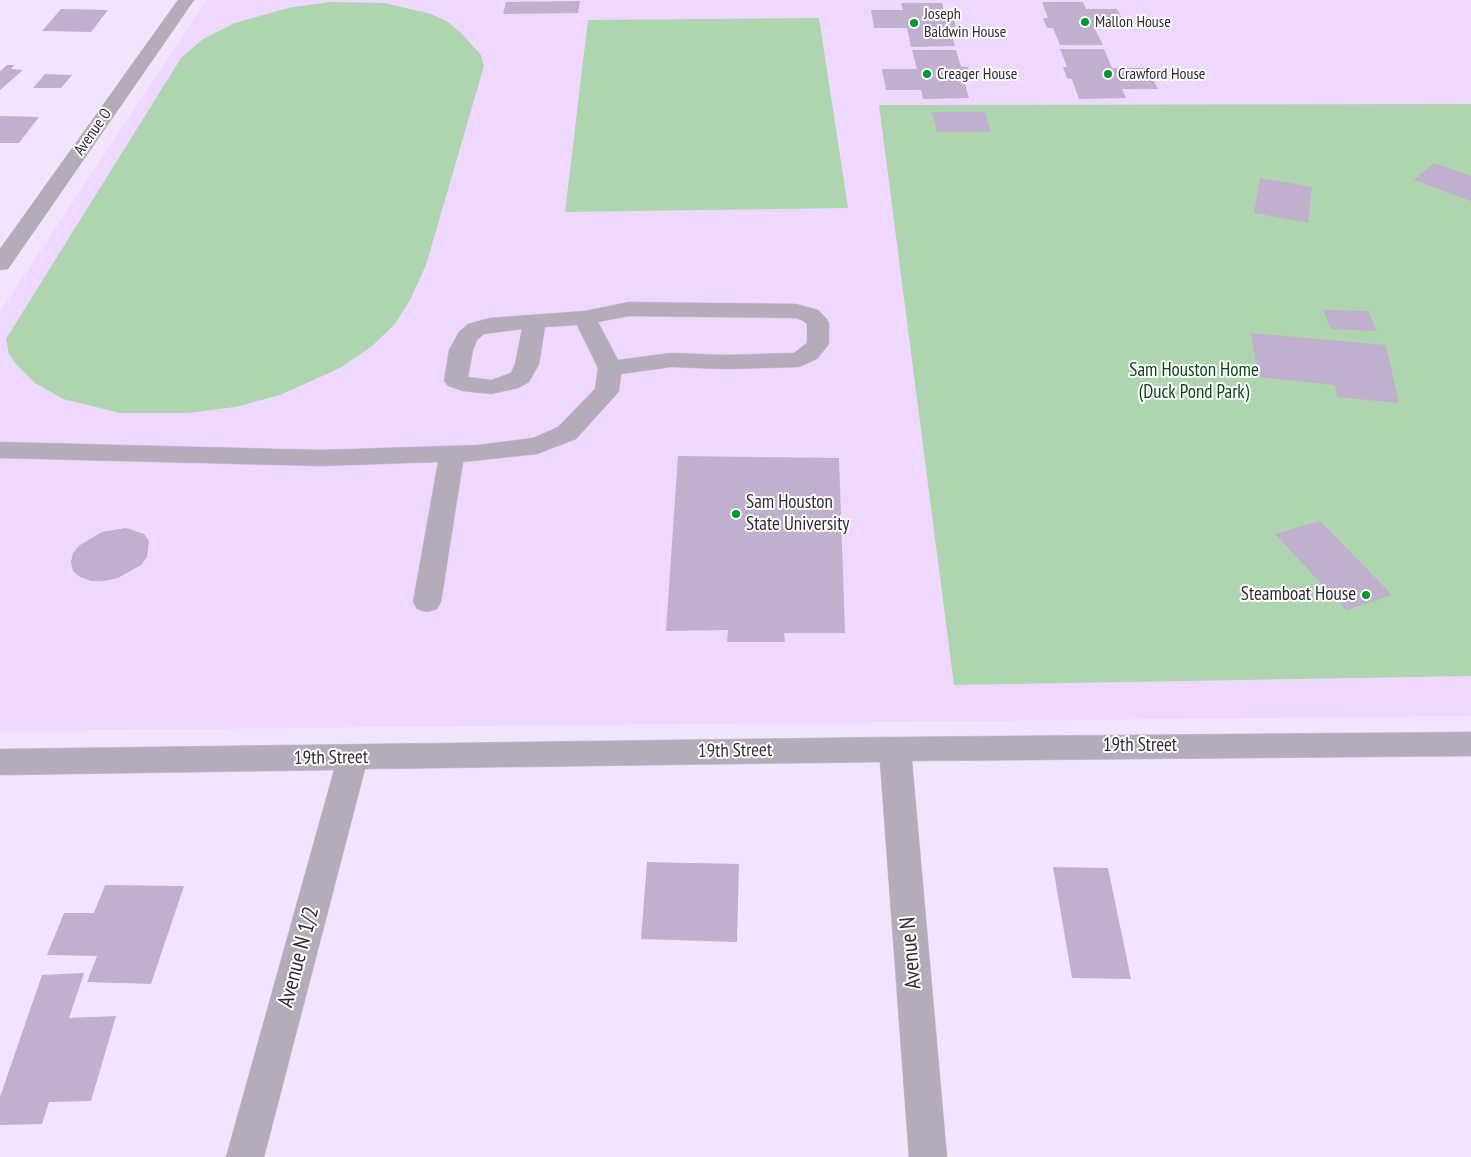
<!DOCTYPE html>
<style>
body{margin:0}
canvas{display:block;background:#f3e4fe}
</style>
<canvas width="1471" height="1157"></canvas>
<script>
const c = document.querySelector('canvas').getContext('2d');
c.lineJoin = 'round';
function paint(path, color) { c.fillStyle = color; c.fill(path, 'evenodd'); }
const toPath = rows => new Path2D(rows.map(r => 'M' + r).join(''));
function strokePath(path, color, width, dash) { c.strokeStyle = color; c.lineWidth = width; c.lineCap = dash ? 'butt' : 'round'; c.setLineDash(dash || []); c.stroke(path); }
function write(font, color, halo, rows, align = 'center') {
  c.font = font + ' "PT Sans Narrow",sans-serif'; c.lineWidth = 4; c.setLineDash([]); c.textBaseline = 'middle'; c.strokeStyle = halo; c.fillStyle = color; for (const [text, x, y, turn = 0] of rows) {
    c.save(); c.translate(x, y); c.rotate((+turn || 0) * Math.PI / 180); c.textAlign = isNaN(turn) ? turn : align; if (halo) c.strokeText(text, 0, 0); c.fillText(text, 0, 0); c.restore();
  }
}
paint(toPath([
 [207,0,1471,0,1471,716,0,731,0,312]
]), '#efd8ff');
paint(toPath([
 [330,2,385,3,431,14,448,22,461,33,481,55,484,66,426,265,410,300,395,324,371,347,340,368,280,395,235,407,188,413,120,413,63,399,35,383,16,364,9,354,6,339,181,58,203,39,235,23,288,8],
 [819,18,848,208,565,212,588,20],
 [1471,104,1471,676,954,685,879,105]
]), '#aed4b0');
paint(toPath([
 [580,1,578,13,503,14,506,2],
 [1042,2,1083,2,1086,9,1117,9,1127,27,1094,27,1103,45,1060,45,1053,28,1047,28,1043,18,1048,18],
 [901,3,942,3,946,18,954,18,956,29,950,29,955,46,911,47,907,28,874,28,871,10,903,10],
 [61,9,108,10,91,32,42,31],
 [1060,49,1104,49,1112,68,1147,68,1158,89,1122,89,1126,98,1079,99,1072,79,1067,78,1063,67,1067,67],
 [912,50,956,50,961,67,968,67,971,80,964,80,969,98,923,99,921,90,886,90,882,69,917,69],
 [7,65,14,65,11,69,23,70,0,90,0,71],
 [45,74,72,75,61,88,33,88],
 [932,112,985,112,991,132,937,132],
 [0,116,39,117,19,143,0,143],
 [1434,163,1471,176,1471,201,1414,180],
 [1260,178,1312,187,1308,223,1254,213],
 [1323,310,1368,311,1377,331,1331,329],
 [1251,333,1386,345,1399,403,1337,397,1335,385,1258,377],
 [678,456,839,458,845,633,784,633,785,642,727,642,728,630,666,631],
 [1320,521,1392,595,1346,610,1275,534],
 [126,528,144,534,149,541,147,557,141,565,118,578,104,581,91,581,80,577,73,571,71,562,73,553,80,545,102,532],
 [647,862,739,864,737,942,641,939],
 [1053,867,1108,868,1131,979,1072,978],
 [105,885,184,886,151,984,87,982,97,956,47,955,64,913,94,913],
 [84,973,69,1018,116,1016,91,1101,49,1102,42,1124,0,1125,0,1097,42,975]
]), '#c1afce');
const minor = toPath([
 [178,0,194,0,8,269,0,270,0,249,178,0],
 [629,302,796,304,818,310,826,318,829,323,829,344,817,359,799,367,726,369,671,367,621,374,619,391,615,396,576,439,537,454,463,462,441,602,437,609,427,612,417,609,413,602,438,462,321,466,0,458,0,442,321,450,478,445,533,438,558,427,595,389,598,368,577,325,545,327,539,364,529,382,518,388,491,394,463,391,448,386,444,381,449,350,459,332,468,324,490,318,585,311,629,302],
 [629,316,795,318,802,320,807,324,807,343,794,353,726,355,671,353,618,360,598,322,629,316],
 [522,329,515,364,511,373,491,380,468,377,473,350,477,340,484,334,522,329],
 [1471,732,1471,756,912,761,947,1157,909,1157,880,762,365,769,264,1157,226,1157,334,770,0,775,0,749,895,737,1471,732]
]);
strokePath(minor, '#d0c3da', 1);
paint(minor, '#b4acba');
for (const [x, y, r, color] of [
 [1085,22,5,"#009830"],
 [914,23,5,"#009830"],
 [927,74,5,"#009830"],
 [1108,74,5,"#009830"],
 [736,514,5,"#009830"],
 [1366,595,5,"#009830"]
]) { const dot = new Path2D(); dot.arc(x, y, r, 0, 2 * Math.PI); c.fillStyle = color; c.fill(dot); strokePath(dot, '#fff', 2); }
write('16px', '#312a36', '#fff', [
 ["Joseph",924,14],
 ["Baldwin House",924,32],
 ["Mallon House",1095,22],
 ["Creager House",937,74],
 ["Crawford House",1118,74]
], 'left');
write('16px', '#312a36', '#fff', [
 ["Avenue O",93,132,-55]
]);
write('19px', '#084616', '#fff', [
 ["Sam Houston Home",1194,371],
 ["(Duck Pond Park)",1194,393]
]);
write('19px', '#312a36', '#fff', [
 ["Sam Houston",746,503],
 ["State University",746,525],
 ["Steamboat House",1356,595,"right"]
], 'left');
write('19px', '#312a36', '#fff', [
 ["19th Street",1140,746],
 ["19th Street",735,751,-1],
 ["19th Street",331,758,-1]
]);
write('22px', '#312a36', '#fff', [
 ["Avenue N",911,953,-95],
 ["Avenue N 1/2",299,957,-75]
]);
</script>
